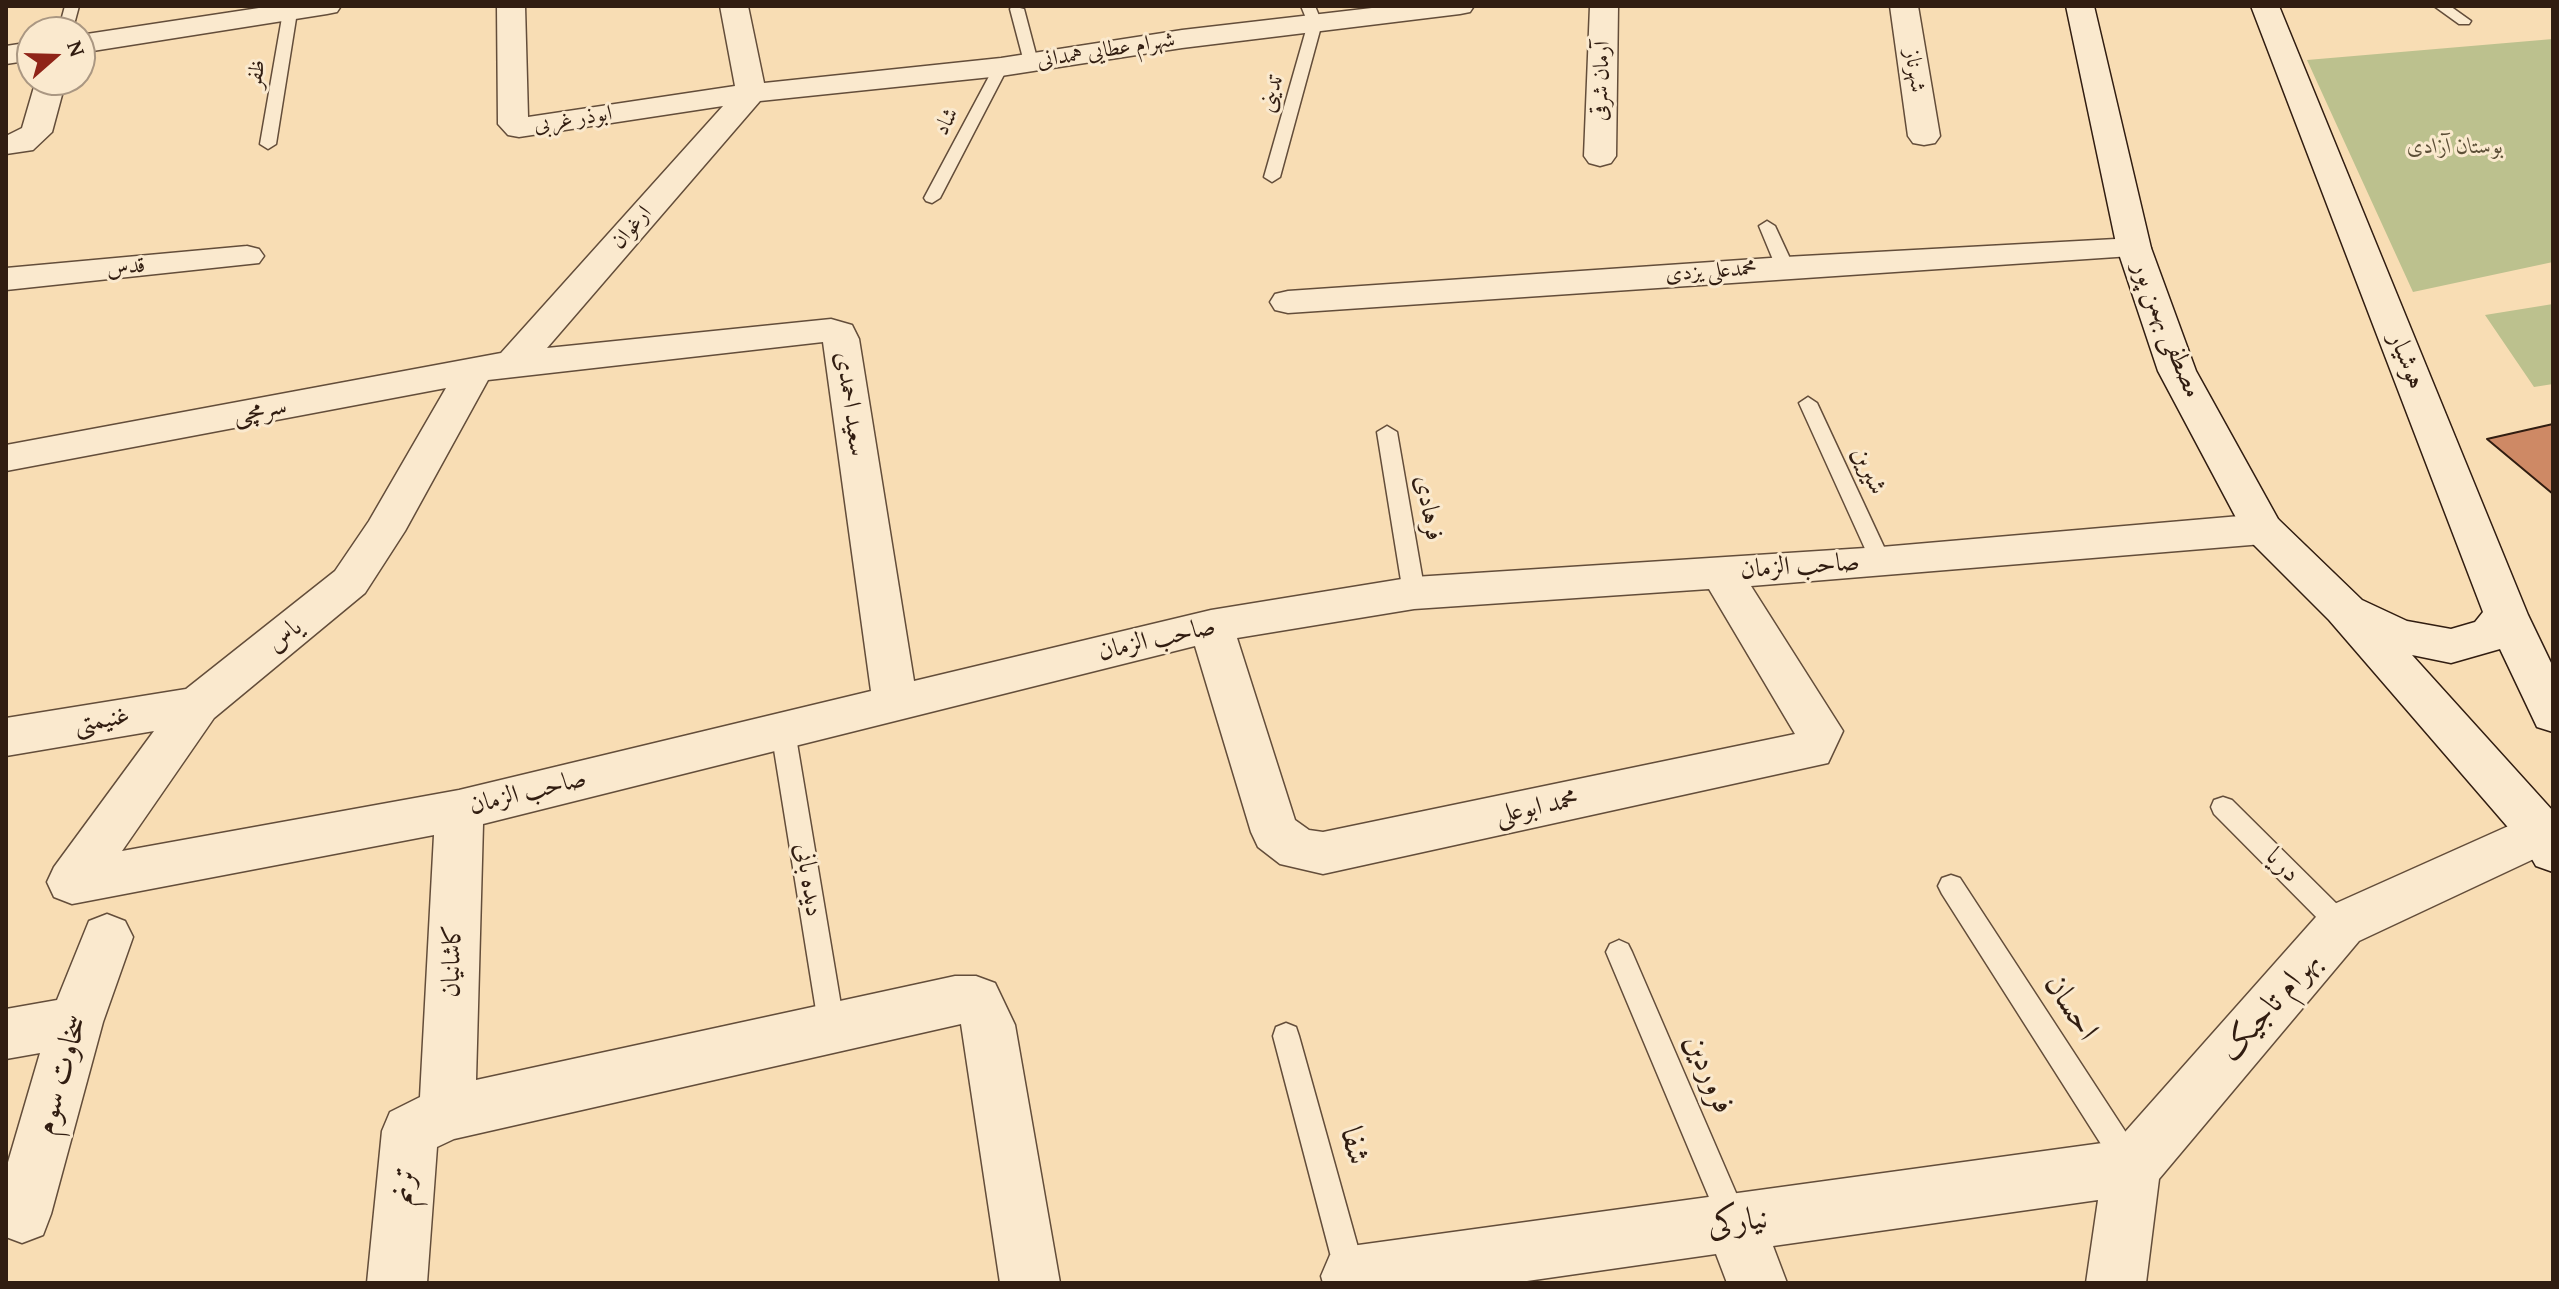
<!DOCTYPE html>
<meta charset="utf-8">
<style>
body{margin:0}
#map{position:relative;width:2559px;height:1289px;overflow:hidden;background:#f8ddb4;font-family:"Gentium Book Plus",serif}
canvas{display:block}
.frame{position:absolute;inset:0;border:8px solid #311d11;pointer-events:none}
.north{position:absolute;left:16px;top:16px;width:80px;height:80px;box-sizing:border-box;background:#fae9ce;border:2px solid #aa9782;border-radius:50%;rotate:70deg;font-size:22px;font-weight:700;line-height:32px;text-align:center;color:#311d11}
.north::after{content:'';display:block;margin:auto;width:28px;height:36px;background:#8f2418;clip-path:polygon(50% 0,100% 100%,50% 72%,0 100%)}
</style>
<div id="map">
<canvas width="2559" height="1289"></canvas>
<div class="frame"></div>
<div class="north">N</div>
</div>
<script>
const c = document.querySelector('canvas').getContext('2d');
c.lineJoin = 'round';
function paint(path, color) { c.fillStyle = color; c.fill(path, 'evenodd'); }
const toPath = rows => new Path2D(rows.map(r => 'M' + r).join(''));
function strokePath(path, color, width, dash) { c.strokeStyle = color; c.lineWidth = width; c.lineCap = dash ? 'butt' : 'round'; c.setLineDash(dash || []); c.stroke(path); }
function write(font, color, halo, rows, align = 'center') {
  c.font = font + ' "Gentium Book Plus",Amiri,serif'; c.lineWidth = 6; c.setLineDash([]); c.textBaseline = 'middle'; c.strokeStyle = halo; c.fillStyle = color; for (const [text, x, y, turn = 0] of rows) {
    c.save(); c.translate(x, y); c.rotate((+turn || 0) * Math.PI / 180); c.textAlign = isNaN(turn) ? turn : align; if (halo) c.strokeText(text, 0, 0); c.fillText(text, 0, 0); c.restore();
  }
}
paint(toPath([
 [2553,39,2553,262,2413,292,2307,60],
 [2553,304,2553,384,2534,387,2485,315]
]), '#bcc18e');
const building = toPath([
 [2553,424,2553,494,2487,439,2553,424]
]);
paint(building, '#ce8965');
strokePath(building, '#311d11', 2);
const lane = toPath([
 [65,6,79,6,72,32,58,32,65,6],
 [284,6,298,6,276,144,268,149,260,144,284,6],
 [1012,6,1024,9,1038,62,1036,65,1026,65,1024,62,1010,9,1012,6],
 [1301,6,1315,6,1322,23,1280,177,1272,182,1264,177,1308,23,1301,6],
 [2434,6,2450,6,2471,21,2469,24,2459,24,2434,6],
 [1001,63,1008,67,940,198,932,203,926,201,924,198,994,67,1001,63],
 [1767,221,1775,226,1794,267,1791,271,1779,271,1776,267,1759,226,1767,221],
 [1808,397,1817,403,1891,562,1888,567,1874,567,1871,562,1799,403,1808,397],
 [1387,426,1397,432,1425,593,1422,599,1414,601,1406,599,1403,593,1377,432,1387,426],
 [783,722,791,724,795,731,845,1029,841,1038,832,1042,823,1038,819,1029,771,731,775,724,783,722],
 [2223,797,2232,800,2350,917,2354,925,2350,933,2341,936,2332,933,2214,814,2211,807,2214,800,2223,797],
 [1951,875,1960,878,2140,1154,2144,1164,2140,1174,2130,1178,2120,1174,1942,894,1938,886,1942,878,1951,875],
 [1619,940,1628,944,1632,952,1749,1223,1744,1233,1734,1238,1724,1233,1606,952,1610,944,1619,940],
 [1286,1023,1296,1027,1299,1036,1366,1276,1363,1283,1339,1283,1336,1276,1273,1036,1276,1027,1286,1023]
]);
const street = toPath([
 [272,6,341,6,337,12,327,14,80,53,80,35,272,6],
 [497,6,525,6,528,117,735,86,720,6,748,6,764,83,1001,58,1182,30,1389,6,1474,6,1470,12,1460,14,1182,48,1001,76,760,101,547,348,831,319,852,325,859,339,914,681,1211,610,1414,577,1881,547,2263,514,2278,519,2284,529,2278,539,2263,544,1751,586,1843,731,1828,763,1323,874,1280,864,1258,847,1251,832,1195,646,483,824,476,1080,955,976,976,976,995,983,1015,1025,1060,1283,1000,1283,961,1024,454,1139,437,1147,427,1283,367,1283,382,1131,390,1112,420,1097,434,835,72,904,54,897,47,882,54,867,154,731,6,756,6,718,186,689,335,571,369,521,446,388,6,471,6,445,501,353,723,106,519,137,508,135,498,124,497,6],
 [823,342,871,691,459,790,122,851,214,718,365,593,405,531,488,380,823,342],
 [1709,589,1795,734,1323,832,1309,830,1295,820,1237,638,1414,609,1709,589],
 [1590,6,1618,6,1616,156,1611,163,1600,166,1589,163,1584,156,1590,6],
 [1890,6,1918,6,1940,136,1935,143,1924,145,1913,143,1908,136,1890,6],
 [32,42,32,60,6,64,6,46,32,42],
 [36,80,66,80,52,132,33,150,6,154,6,136,22,128,36,80],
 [2134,238,2146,241,2151,248,2146,255,1288,313,1275,310,1270,302,1275,294,1288,291,1785,257,2134,238],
 [247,246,259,249,264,256,259,263,6,290,6,268,247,246],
 [2542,811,2553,815,2553,850,2359,941,2159,1179,2146,1283,2086,1283,2098,1200,1773,1246,1787,1283,1727,1283,1716,1254,1513,1283,1323,1283,1321,1276,1330,1255,1351,1246,2117,1141,2323,909,2542,811],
 [107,914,125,921,133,937,103,1022,51,1214,43,1235,22,1243,6,1237,6,1169,40,1053,6,1059,6,1009,57,1000,89,921,107,914]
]);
const secondary = toPath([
 [2066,6,2094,6,2151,248,2196,371,2278,519,2362,600,2407,621,2451,629,2475,622,2483,612,2251,6,2279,6,2528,615,2553,667,2553,732,2537,727,2500,649,2451,663,2412,655,2553,811,2553,872,2536,866,2525,847,2329,620,2248,539,2242,529,2158,371,2117,248,2066,6]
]);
strokePath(lane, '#634d3a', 3);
strokePath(street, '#634d3a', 3);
strokePath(secondary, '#311d11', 3);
paint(lane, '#fae9ce');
paint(street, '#fae9ce');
paint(secondary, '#fae9ce');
write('22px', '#311d11', '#fae9ce', [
 ["شهرام عطایی همدانی",1106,51,-9],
 ["شهرناز",1914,71,81],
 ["ظفر",257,74,-81],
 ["آرمان شرقی",1602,81,-88],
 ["تدینی",1272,94,-74],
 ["ابوذر غربی",573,120,-9],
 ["شاد",947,122,-62],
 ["ارغوان",632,228,-49],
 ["قدس",126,268,-6],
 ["محمدعلی یزدی",1711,272,-4]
]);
write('italic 22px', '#5b4e36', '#fae9ce', [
 ["بوستان آزادی",2455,147]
]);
write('26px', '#311d11', '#fae9ce', [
 ["مصطفی بهمن پور",2166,330,68],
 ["هوشیار",2406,361,68],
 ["سعید احمدی",850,404,82],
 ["سرمچی",260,411,-10],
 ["شیرین",1868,471,65],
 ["فرهادی",1428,508,80],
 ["صاحب الزمان",1800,567,-4],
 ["یاس",285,636,-38],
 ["صاحب الزمان",1157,640,-13],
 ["غنیمتی",102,721,-10],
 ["صاحب الزمان",528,793,-14],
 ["محمد ابوعلی",1537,808,-12],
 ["دریا",2282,866,45],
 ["دیده بانی",808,880,81],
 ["کاشانیان",453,961,-88]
]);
write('32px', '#311d11', '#fae9ce', [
 ["بهرام تاجیک",2271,1007,-49],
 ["احسان",2070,1008,57],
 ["فروردین",1708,1074,67],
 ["سخاوت سوم",62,1075,-74],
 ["شفا",1353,1146,75],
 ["ترنم",405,1186,-85],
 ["نیارکی",1738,1223,-8]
]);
</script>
